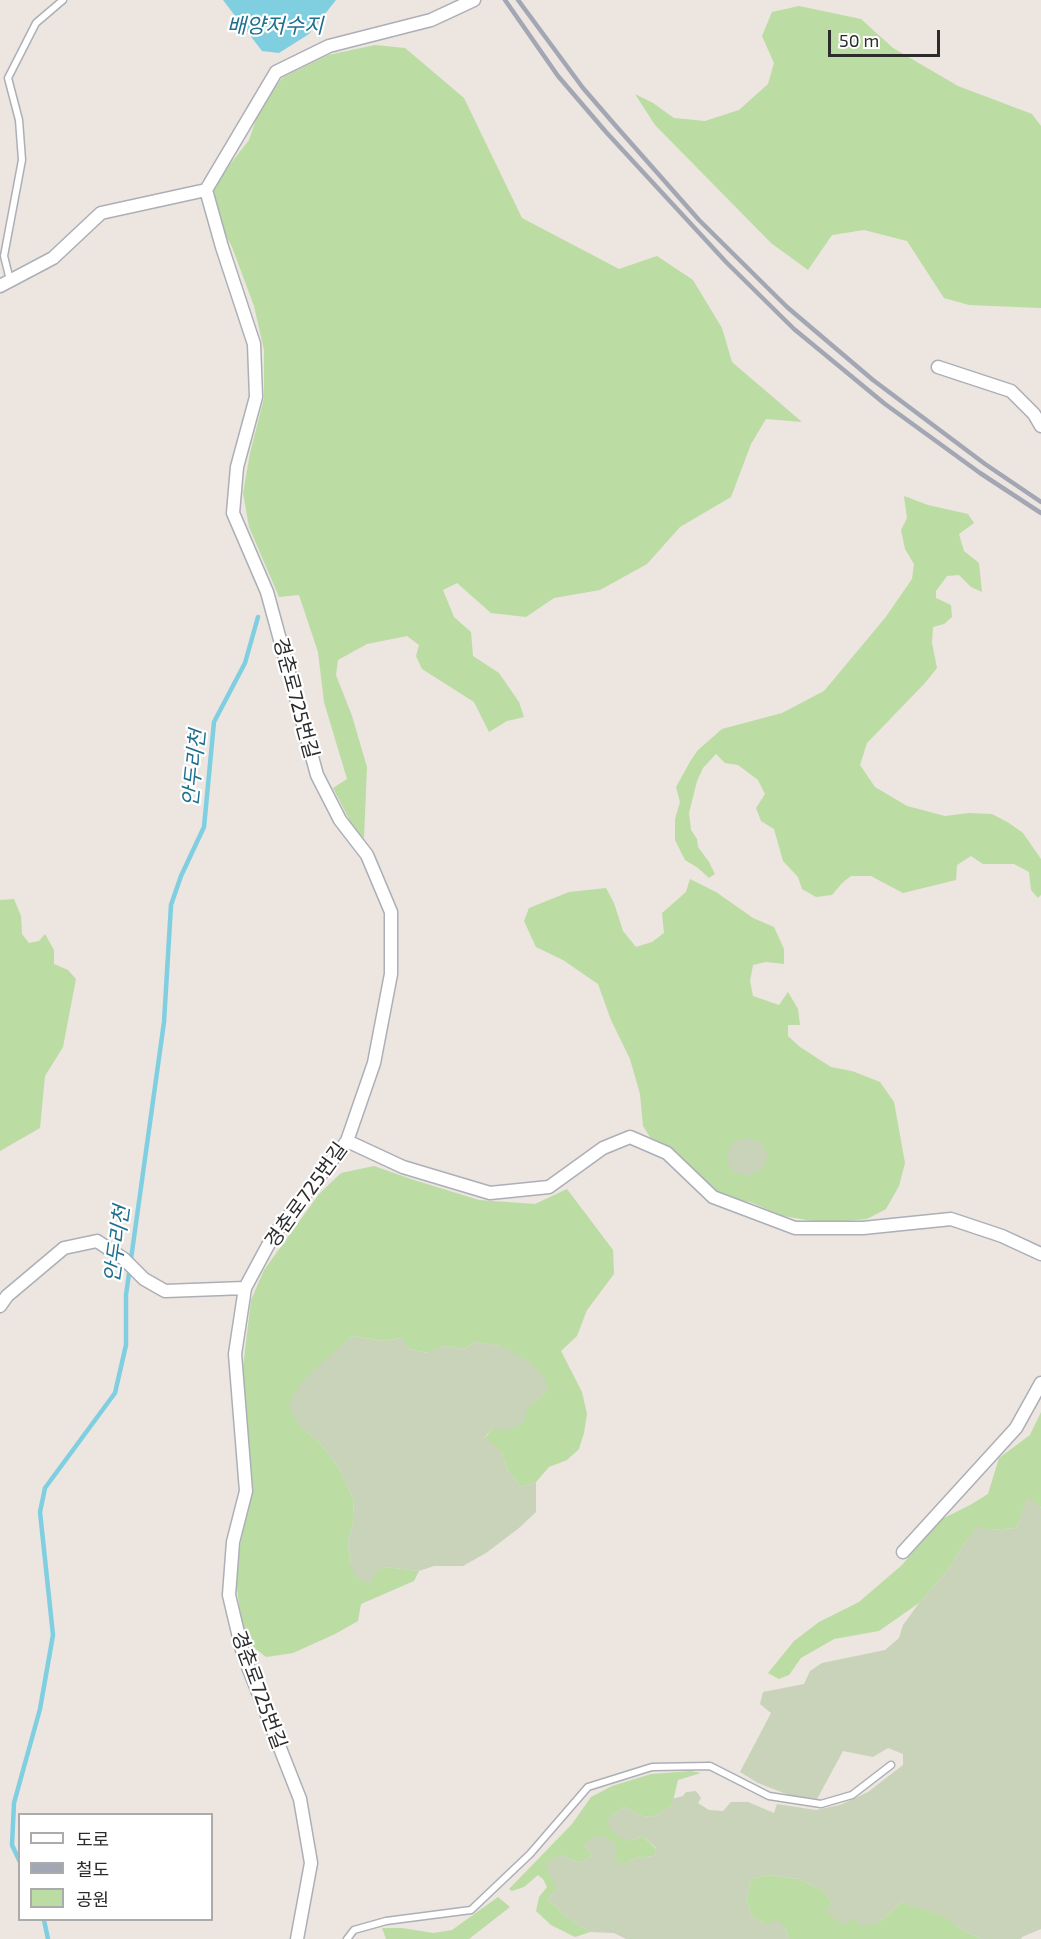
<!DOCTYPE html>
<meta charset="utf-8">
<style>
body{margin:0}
#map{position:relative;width:1041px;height:1939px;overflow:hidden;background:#ece5e0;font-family:"Exo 2","Noto Sans KR",sans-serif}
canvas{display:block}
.legend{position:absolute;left:18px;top:1813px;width:195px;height:108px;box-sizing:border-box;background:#fff;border:2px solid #ababab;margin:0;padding:8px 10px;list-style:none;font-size:18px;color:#2c2c2c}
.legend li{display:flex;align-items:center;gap:12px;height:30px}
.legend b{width:30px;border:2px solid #ababab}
.scale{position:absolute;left:828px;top:30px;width:112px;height:27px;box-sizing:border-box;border:3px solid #2c2c2c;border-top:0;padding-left:8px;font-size:18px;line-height:21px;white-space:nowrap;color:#2c2c2c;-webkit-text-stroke:4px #fff;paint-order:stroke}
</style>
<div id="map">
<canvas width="1041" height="1939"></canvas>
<ul class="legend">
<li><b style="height:8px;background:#fff"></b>도로</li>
<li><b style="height:8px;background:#a3a7b3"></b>철도</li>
<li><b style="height:16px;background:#bbdca3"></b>공원</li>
</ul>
<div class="scale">50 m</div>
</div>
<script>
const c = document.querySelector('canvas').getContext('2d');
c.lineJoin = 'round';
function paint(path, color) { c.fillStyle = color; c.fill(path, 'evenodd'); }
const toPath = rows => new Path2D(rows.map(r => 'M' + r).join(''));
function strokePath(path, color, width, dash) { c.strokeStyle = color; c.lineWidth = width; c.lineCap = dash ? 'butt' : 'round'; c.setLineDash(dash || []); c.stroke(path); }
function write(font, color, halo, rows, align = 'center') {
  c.font = font + ' "Exo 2","Noto Sans KR",sans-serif'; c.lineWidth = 4.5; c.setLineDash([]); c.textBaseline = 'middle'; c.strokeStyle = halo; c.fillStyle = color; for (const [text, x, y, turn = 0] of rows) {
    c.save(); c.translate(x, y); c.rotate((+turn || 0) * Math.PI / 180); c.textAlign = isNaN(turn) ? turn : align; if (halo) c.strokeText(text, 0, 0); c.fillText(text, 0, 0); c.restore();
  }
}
paint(toPath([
 [799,6,861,19,893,48,958,86,1032,114,1041,126,1041,308,969,305,944,298,907,241,864,230,832,235,808,270,771,243,655,125,635,94,653,103,674,118,705,121,739,110,768,84,774,63,762,36,772,12],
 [375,45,405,48,464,98,522,218,619,269,657,256,693,280,722,328,732,362,802,422,766,419,751,444,731,497,680,527,647,564,600,590,554,598,526,617,491,613,457,583,443,590,454,617,471,632,473,656,499,673,519,702,524,717,507,721,489,732,474,702,422,669,416,656,419,645,407,636,367,644,338,660,336,675,352,716,367,767,364,838,355,831,333,788,347,779,324,702,318,652,299,595,279,597,249,527,243,493,250,453,264,398,264,350,254,306,232,247,216,216,213,186,249,140,261,105,283,77,328,55],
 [904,496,928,505,968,514,974,523,959,534,964,551,979,563,982,592,971,587,959,575,947,576,936,591,936,598,951,605,952,617,944,624,933,627,932,643,937,668,925,683,867,743,860,765,875,787,907,806,945,816,969,813,992,814,1009,823,1023,833,1041,859,1041,895,1038,898,1031,890,1029,872,1014,864,983,864,971,856,957,865,956,880,903,893,871,876,851,876,842,883,832,895,816,897,802,889,798,877,783,861,774,829,761,821,756,808,765,794,758,780,738,765,725,763,716,754,703,768,697,781,689,813,691,830,697,839,698,847,709,862,715,874,709,878,698,868,685,860,675,840,675,819,680,802,676,787,691,760,698,750,722,729,782,713,824,691,885,618,912,579,914,564,905,549,901,530,907,518],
 [690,879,716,892,753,918,774,927,784,949,784,964,766,962,753,965,750,981,753,996,779,1005,788,992,798,1009,800,1025,788,1025,788,1036,800,1047,831,1067,852,1071,880,1082,894,1102,905,1163,899,1186,886,1209,867,1219,824,1223,783,1216,750,1202,721,1197,697,1178,678,1153,650,1137,643,1126,640,1094,630,1059,611,1020,598,984,563,960,536,947,524,921,529,908,569,892,606,888,614,903,623,931,636,947,652,942,664,933,662,913,686,892],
 [14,899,21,916,22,934,29,943,39,941,45,934,54,950,54,964,68,970,76,979,63,1047,45,1076,40,1128,0,1151,0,900],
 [374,1166,414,1180,479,1200,535,1204,567,1189,613,1250,614,1274,587,1310,577,1336,561,1351,582,1392,587,1414,584,1433,579,1449,567,1460,549,1467,536,1482,521,1487,508,1471,502,1453,485,1438,493,1428,526,1409,547,1391,530,1363,500,1346,475,1342,464,1349,443,1346,428,1353,409,1349,401,1338,384,1341,352,1336,332,1355,300,1426,321,1444,340,1470,353,1498,354,1519,348,1542,350,1564,377,1571,385,1567,419,1571,414,1581,361,1604,358,1621,335,1634,293,1653,266,1657,247,1642,240,1612,235,1573,251,1488,243,1367,251,1300,264,1270,319,1194,341,1173],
 [1041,1412,1041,1508,1028,1498,1016,1528,988,1530,968,1538,947,1571,919,1603,879,1631,834,1639,801,1658,789,1675,779,1679,768,1673,794,1641,819,1622,859,1602,902,1565,940,1520,970,1505,988,1494,999,1458,1030,1435],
 [691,1771,701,1773,678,1780,672,1805,653,1817,643,1816,624,1807,608,1819,628,1841,643,1836,656,1849,654,1856,635,1858,624,1865,615,1863,584,1844,592,1856,580,1863,561,1855,557,1889,548,1899,565,1916,590,1932,575,1937,551,1925,536,1911,539,1897,547,1887,543,1879,538,1875,524,1887,512,1891,509,1889,572,1824,591,1797,612,1786,651,1774],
 [767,1875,799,1879,824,1891,832,1903,853,1919,878,1923,902,1902,946,1917,959,1928,982,1939,789,1939,785,1927,766,1924,751,1916,747,1899,751,1879],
 [498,1897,510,1907,469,1939,386,1939,382,1928,402,1928,433,1933,452,1930]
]), '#bbdca3');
paint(toPath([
 [749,1138,762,1143,768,1156,763,1169,748,1176,733,1172,728,1163,728,1150,734,1141],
 [352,1336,384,1341,402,1338,409,1349,427,1353,443,1346,464,1349,475,1342,501,1346,530,1362,545,1378,547,1391,527,1409,524,1422,508,1431,493,1428,485,1437,502,1453,508,1471,521,1487,536,1482,536,1512,519,1528,486,1553,463,1566,434,1566,419,1571,385,1567,377,1571,369,1584,357,1578,350,1564,348,1542,354,1519,353,1498,340,1470,321,1444,300,1426,290,1409,290,1400,306,1377],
 [1028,1497,1041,1508,1041,1929,1022,1937,1021,1939,982,1939,959,1928,945,1917,902,1902,878,1923,862,1926,853,1919,842,1925,826,1911,832,1903,824,1891,799,1879,767,1875,751,1879,747,1899,751,1916,766,1924,778,1920,785,1927,789,1939,626,1939,614,1933,590,1932,565,1916,548,1899,557,1889,545,1866,553,1858,561,1855,580,1863,592,1856,584,1844,590,1837,603,1836,616,1844,616,1863,624,1865,635,1858,654,1856,656,1848,643,1836,628,1841,619,1837,609,1828,608,1819,624,1807,643,1816,653,1817,672,1805,672,1799,683,1796,686,1792,696,1791,701,1798,698,1803,709,1810,723,1811,731,1802,748,1802,774,1813,777,1804,816,1810,840,1805,868,1792,903,1765,903,1754,888,1748,873,1757,843,1751,817,1799,789,1795,758,1783,740,1772,771,1713,760,1704,763,1692,804,1684,810,1671,822,1663,885,1650,899,1638,903,1625,919,1603,947,1571,968,1538,978,1526,988,1530,1016,1528]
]), '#c8d3b9');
paint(toPath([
 [223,0,336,0,309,34,279,53,262,51]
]), '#7fcfe1');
strokePath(toPath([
 [20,1862,12,1845,14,1803,40,1709,53,1635,40,1512,45,1488,115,1393,126,1345,126,1295,164,1022,171,905,181,876,204,827,214,722,245,663,258,617],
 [44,1920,48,1939]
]), '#7fcfe1', 4.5);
const service = toPath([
 [10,280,4,256,22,160,19,120,8,78,36,23,63,0],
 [347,1939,354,1930,386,1921,471,1910,530,1854,588,1787,652,1767,710,1766,769,1796,821,1804,852,1795,891,1765]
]);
const minor = toPath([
 [206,190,222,247,254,344,256,397,237,467,233,513,267,592,317,775,340,820,367,855,391,912,391,974,374,1063,347,1141,273,1236,245,1288,235,1354,246,1491,233,1542,229,1595,243,1654,300,1799,311,1863,297,1939],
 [0,286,53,258,101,213,206,190,276,72,329,46,431,20,474,0],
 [938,367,1011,391,1034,414,1041,426],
 [347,1141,403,1167,490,1193,549,1187,603,1148,630,1137,667,1153,713,1197,795,1228,863,1228,951,1219,1002,1236,1041,1254],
 [0,1306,7,1296,64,1248,97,1241,124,1259,144,1279,165,1291,245,1288],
 [903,1552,1016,1428,1041,1383]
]);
strokePath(service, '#acafb6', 9);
strokePath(minor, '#acafb6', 15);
strokePath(service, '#fff', 6);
strokePath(minor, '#fff', 12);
strokePath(toPath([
 [505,0,558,76,606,132,726,262,794,329,885,404,980,473,1041,513],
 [518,0,583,88,615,125,699,220,787,307,873,380,985,464,1041,502]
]), '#a3a7b3', 4.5);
write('20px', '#2c2c2c', '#fff', [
 ["경춘로725번길",296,698,75],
 ["경춘로725번길",306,1195,-54],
 ["경춘로725번길",259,1690,70]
]);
write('italic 21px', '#1d708e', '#fff', [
 ["배양저수지",275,26],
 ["안두리천",194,768,-84],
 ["안두리천",117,1244,-82]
]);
</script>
